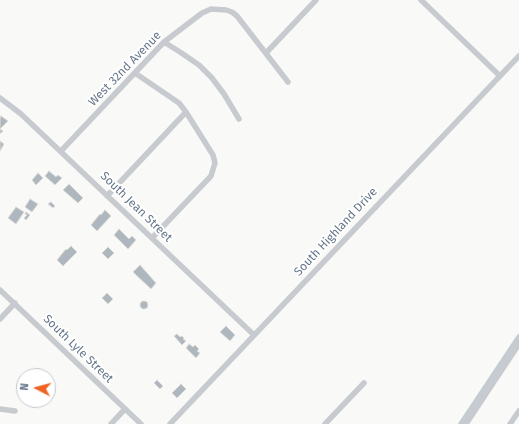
<!DOCTYPE html>
<style>
body{margin:0}
#map{position:relative;width:519px;height:424px;overflow:hidden;background:#f9f9f7;font-family:"Fira Sans",sans-serif}
canvas{display:block}
.north{position:absolute;left:16px;top:368px;width:40px;height:40px;box-sizing:border-box;background:#fff;border:1px solid #c2c9d0;border-radius:50%;rotate:276deg;font-size:11px;font-weight:700;line-height:16px;text-align:center;color:#66778a}
.north::after{content:'';display:block;margin:auto;width:14px;height:18px;background:#ef6221;clip-path:polygon(50% 0,100% 100%,50% 72%,0 100%)}
</style>
<div id="map">
<canvas width="519" height="424"></canvas>
<div class="north">N</div>
</div>
<script>
const c = document.querySelector('canvas').getContext('2d');
c.lineJoin = 'round';
const toPath = rows => new Path2D(rows.map(r => 'M' + r).join(''));
function strokePath(path, color, width, dash) { c.strokeStyle = color; c.lineWidth = width; c.lineCap = dash ? 'butt' : 'round'; c.setLineDash(dash || []); c.stroke(path); }
function paint(path, color) { c.fillStyle = color; c.fill(path, 'evenodd'); }
function write(font, color, halo, rows, align = 'center') {
  c.font = font + ' "Fira Sans",sans-serif'; c.lineWidth = 4; c.setLineDash([]); c.textBaseline = 'middle'; c.strokeStyle = halo; c.fillStyle = color; for (const [text, x, y, turn = 0] of rows) {
    c.save(); c.translate(x, y); c.rotate((+turn || 0) * Math.PI / 180); c.textAlign = isNaN(turn) ? turn : align; if (halo) c.strokeText(text, 0, 0); c.fillText(text, 0, 0); c.restore();
  }
}
strokePath(toPath([
 [461,424,519,337]
]), '#c4ccd2', 5.5);
const building = toPath([
 [1,116,8,121,0,129,3,131,0,134,0,118,1,116],
 [0,141,4,144,0,151,0,141],
 [49,171,56,177,58,175,62,178,55,185,45,176,49,171],
 [38,173,43,178,36,185,32,180,38,173],
 [69,184,83,198,78,203,63,190,69,184],
 [30,199,38,204,32,212,25,207,30,199],
 [51,202,55,206,53,208,48,204,51,202],
 [16,207,24,212,16,224,8,218,16,207],
 [105,210,111,216,97,231,91,225,100,214,101,215,105,210],
 [26,212,30,215,26,220,24,218,27,215,25,214,26,212],
 [119,229,129,239,132,236,136,240,128,249,114,235,119,229],
 [71,246,77,252,63,266,57,260,66,249,67,250,71,246],
 [108,247,114,253,108,259,102,253,108,247],
 [140,265,156,283,151,289,133,272,140,265],
 [107,293,113,299,108,304,102,298,107,293],
 '140 305a4 4 0 1 1 8 0a4 4 0 1 1-8 0Z',
 [226,326,235,335,230,341,220,332,226,326],
 [177,334,180,337,182,336,184,338,183,339,186,341,182,345,174,336,177,334],
 [189,344,193,347,195,345,199,349,197,351,200,353,196,358,186,348,189,344],
 [157,380,163,386,160,389,154,383,157,380],
 [181,384,186,389,177,398,172,393,181,384]
]);
paint(building, '#afb7be');
strokePath(building, '#dbdbd9', 1);
strokePath(toPath([
 [421,0,500,76],
 [164,42,180,52,199,65,212,78,224,94,239,119],
 [266,53,316,0],
 [135,73,179,103,186,112,213,155,215,163,211,176,152,238],
 [0,98,21,114,254,335],
 [61,151,164,42,202,13,211,9,226,10,232,12,237,16,288,82],
 [107,196,186,112],
 [0,290,141,424],
 [0,319,15,303],
 [0,409,15,411],
 [111,424,125,409],
 [170,424,519,56],
 [325,424,364,383],
 [466,424,519,344],
 [510,424,519,411]
]), '#c7cacf', 5.5);
write('12px', '#66778a', '#fff', [
 ["West 32nd Avenue",125,69,-46],
 ["South Jean Street",136,207,44],
 ["South Highland Drive",336,232,-47],
 ["South Lyle Street",78,349,44]
]);
</script>
